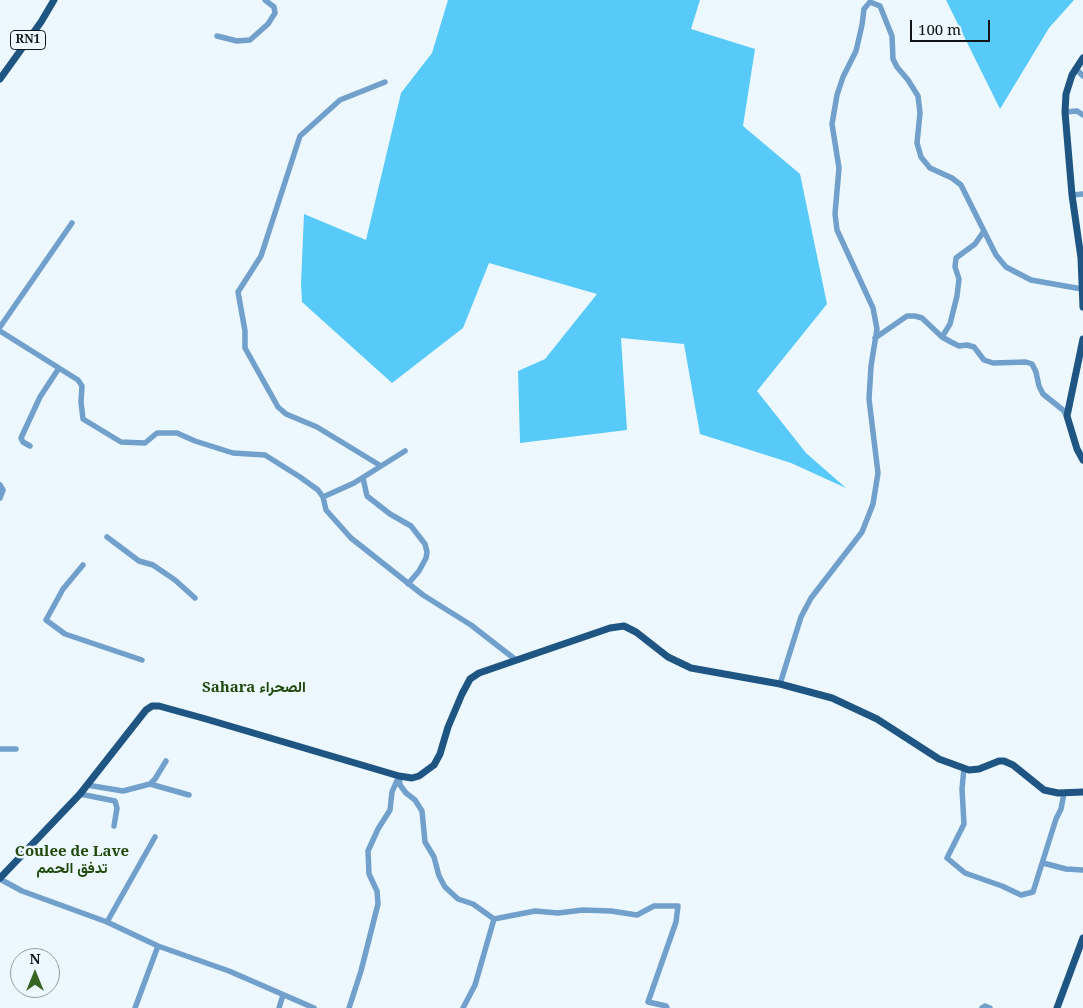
<!DOCTYPE html>
<meta charset="utf-8">
<style>
body{margin:0}
#map{position:relative;width:1083px;height:1008px;overflow:hidden;background:#ecf8fe;font-family:"Noto Serif",serif}
canvas{display:block}
.north{position:absolute;left:10px;top:948px;width:50px;height:50px;box-sizing:border-box;background:#ecf8fe;border:1px solid #949da2;border-radius:50%;rotate:0deg;font-size:14px;font-weight:700;line-height:20px;text-align:center;color:#111517}
.north::after{content:'';display:block;margin:auto;width:18px;height:22px;background:#386423;clip-path:polygon(50% 0,100% 100%,50% 72%,0 100%)}
.scale{position:absolute;left:910px;top:20px;width:80px;height:22px;box-sizing:border-box;border:2px solid #111517;border-top:0;padding-left:6px;font-size:15px;line-height:18px;white-space:nowrap;color:#111517;-webkit-text-stroke:4px #ecf8fe;paint-order:stroke}
</style>
<div id="map">
<canvas width="1083" height="1008"></canvas>
<div class="north">N</div>
<div class="scale">100 m</div>
</div>
<script>
const c = document.querySelector('canvas').getContext('2d');
c.lineJoin = 'round';
function paint(path, color) { c.fillStyle = color; c.fill(path, 'evenodd'); }
const toPath = rows => new Path2D(rows.map(r => 'M' + r).join(''));
function strokePath(path, color, width, dash) { c.strokeStyle = color; c.lineWidth = width; c.lineCap = dash ? 'butt' : 'round'; c.setLineDash(dash || []); c.stroke(path); }
function write(font, color, halo, rows, align = 'center') {
  c.font = font + ' "Noto Serif",Vazirmatn,serif'; c.lineWidth = 5; c.setLineDash([]); c.textBaseline = 'middle'; c.strokeStyle = halo; c.fillStyle = color; for (const [text, x, y, turn = 0] of rows) {
    c.save(); c.translate(x, y); c.rotate((+turn || 0) * Math.PI / 180); c.textAlign = isNaN(turn) ? turn : align; if (halo) c.strokeText(text, 0, 0); c.fillText(text, 0, 0); c.restore();
  }
}
paint(toPath([
 [448,0,700,0,691,29,755,49,743,126,800,174,827,304,757,391,806,453,846,488,791,463,700,434,684,344,621,338,627,430,520,443,518,371,545,359,597,294,489,263,463,328,392,383,302,302,301,284,304,214,366,240,401,93,432,53],
 [946,0,1074,0,1049,28,1000,109]
]), '#58cafa');
strokePath(toPath([
 [870,2,880,6,892,36,893,59,897,67,908,80,918,96,920,113,917,143,921,157,930,168,952,178,961,185,996,255,1006,267,1031,280,1082,289],
 [217,36,237,41,250,40,268,24,275,13,274,7,265,0],
 [1076,69,1083,76],
 [1065,112,1077,111,1083,115],
 [1072,195,1083,194],
 [0,327,72,223],
 [0,331,78,380,82,386,81,402,83,419,121,442,145,443,157,433,177,433,195,441,233,453,265,455,300,477,318,490,323,497,326,510,351,538,423,595,471,625,516,660],
 [942,337,950,324,957,296,959,279,955,267,956,258,975,244,984,231],
 [875,338,907,316,915,316,922,318,942,337,951,342,959,346,967,345,974,347,984,360,993,363,1026,362,1032,364,1036,372,1039,386,1043,394,1063,410,1067,416],
 [30,446,23,442,21,438,40,397,59,368],
 [381,466,317,427,286,414,278,407,245,348,245,331,238,292,261,256,300,136,340,100,385,82],
 [363,478,367,496,390,514,411,526,425,544,427,552,426,558,419,571,408,584],
 [0,485,3,490,0,498],
 [323,497,354,483,405,451],
 [107,537,139,561,153,565,175,580,195,598],
 [83,565,63,589,46,620,65,634,142,660],
 [780,684,801,617,811,598,862,532,873,504,878,473,869,399,871,366,877,329,873,308,837,230,835,214,839,168,832,124,837,95,843,77,856,51,862,25,864,9,870,2],
 [0,749,16,749],
 [964,768,962,789,964,824,947,858,965,873,1002,886,1021,895,1033,892,1056,819,1061,809,1064,793],
 [399,776,400,785,406,793,415,800,422,811,425,842,434,857,439,876,445,887,458,899,473,904,494,919,535,911,558,913,583,910,611,911,637,915,654,906,678,906,676,922,648,1002,666,1006,667,1008],
 [150,784,189,795],
 [87,785,123,791,150,784,155,779,166,761],
 [80,794,115,801,117,808,114,826],
 [1043,863,1066,869,1083,870],
 [0,879,22,891,107,922,158,946,229,971,314,1008],
 [107,922,155,837],
 [135,1008,158,946],
 [279,1008,283,995],
 [349,1008,361,971,378,904,377,891,369,874,368,851,378,829,390,810,392,792,398,778],
 [463,1008,475,985,494,919],
 [982,1008,985,1006,990,1008]
]), '#71a0cc', 5.5);
strokePath(toPath([
 [1083,58,1072,75,1066,94,1065,112,1072,195,1081,258,1083,307],
 [0,79,41,22,54,0],
 [1083,339,1067,416,1077,449,1083,460],
 [0,878,80,794,146,710,152,706,159,706,206,719,399,776,412,778,419,776,434,765,440,754,448,727,462,694,470,679,479,673,610,628,624,626,636,632,668,657,691,668,780,684,832,698,877,719,939,759,969,770,979,769,999,761,1004,761,1013,765,1044,790,1058,793,1083,792],
 [1057,1008,1083,938]
]), '#1f5582', 7);
for (const [x, y, w] of [
 [28,40,35]
]) { const box = new Path2D(); box.roundRect(x - w / 2, y - 9.5, w, 19, 4); c.fillStyle = '#ecf8fe'; c.fill(box); strokePath(box, '#111517', 1); }
write('bold 12px', '#111517', null, [
 ["RN1",28,40]
]);
write('bold 15px', '#21490b', '#ecf8fe', [
 ["Sahara الصحراء",254,688],
 ["Coulee de Lave",72,852],
 ["تدفق الحمم",72,869]
]);
</script>
